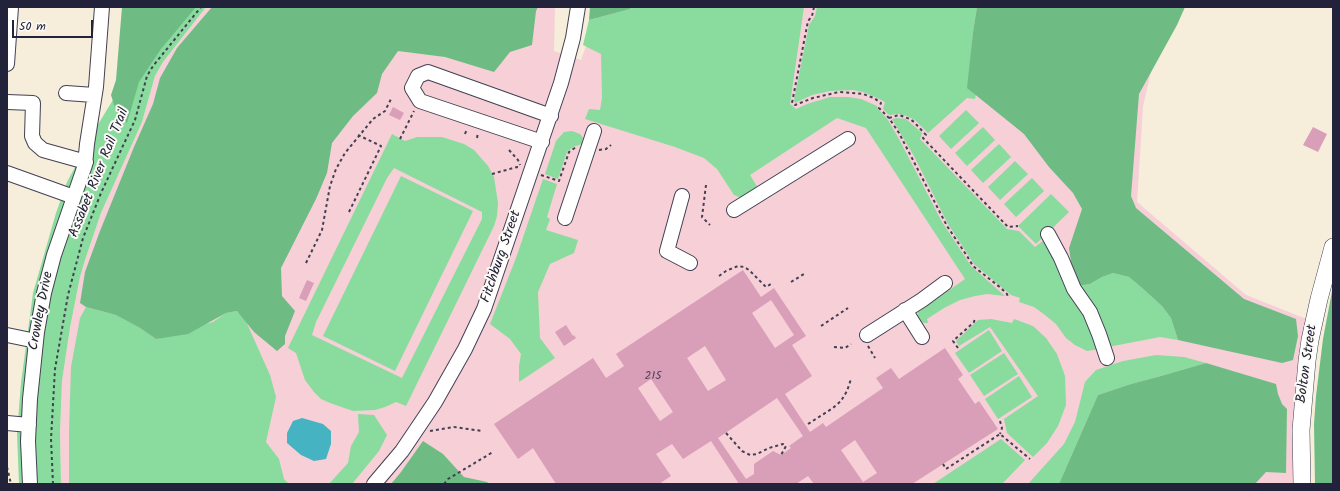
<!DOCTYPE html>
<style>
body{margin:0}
#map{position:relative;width:1340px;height:491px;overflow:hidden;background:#f6edda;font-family:Kalam,sans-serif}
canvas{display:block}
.frame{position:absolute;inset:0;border:8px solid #22223b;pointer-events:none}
.scale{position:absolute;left:12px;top:20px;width:81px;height:18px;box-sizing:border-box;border:2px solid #22223b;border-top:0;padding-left:5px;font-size:12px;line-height:14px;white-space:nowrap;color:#22223b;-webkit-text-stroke:3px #fdfcf7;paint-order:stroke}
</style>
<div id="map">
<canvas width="1340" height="491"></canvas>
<div class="frame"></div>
<div class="scale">50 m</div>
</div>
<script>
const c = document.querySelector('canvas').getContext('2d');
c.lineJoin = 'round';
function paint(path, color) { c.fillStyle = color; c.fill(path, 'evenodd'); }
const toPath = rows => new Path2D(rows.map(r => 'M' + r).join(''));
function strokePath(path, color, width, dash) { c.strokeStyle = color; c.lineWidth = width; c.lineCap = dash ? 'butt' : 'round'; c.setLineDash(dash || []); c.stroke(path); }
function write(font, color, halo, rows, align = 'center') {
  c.font = font + ' Kalam,sans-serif'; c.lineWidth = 4; c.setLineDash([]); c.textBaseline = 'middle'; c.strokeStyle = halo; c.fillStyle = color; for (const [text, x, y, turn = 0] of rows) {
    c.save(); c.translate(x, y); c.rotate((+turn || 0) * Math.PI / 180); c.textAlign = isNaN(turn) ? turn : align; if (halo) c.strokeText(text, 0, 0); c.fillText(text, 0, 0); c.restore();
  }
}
paint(toPath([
 [206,7,555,7,554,51,581,60,600,7,1166,7,1143,106,1137,202,1246,295,1314,322,1302,484,61,484,60,433,62,381,70,329,80,277,85,260,101,213,142,122,155,76,163,62]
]), '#f6cfd7');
paint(toPath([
 [170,7,206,7,163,62,155,76,142,122,101,213,85,260,80,277,70,328,62,381,60,433,61,484,19,484,17,433,21,383,33,293,56,213,67,182,97,126],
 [631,7,804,7,790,104,796,109,807,104,830,97,848,97,861,99,877,106,878,109,888,120,899,139,942,222,971,266,1005,296,987,294,975,296,960,300,944,308,927,319,928,323,925,323,921,322,918,318,918,312,965,279,866,128,837,118,750,175,758,188,745,197,739,197,734,195,717,169,704,158,675,147,585,119,589,109,600,110,602,98,601,54,583,45,589,20,630,9],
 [817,7,977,7,973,32,968,87,976,94,975,99,967,98,928,133,915,120,907,116,899,114,889,115,883,109,885,102,875,97,863,92,853,90,830,91,812,95,795,103,794,100,809,25,815,16],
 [966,110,979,123,951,149,939,136],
 [897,118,906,119,922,133,920,139,1007,229,1019,231,1035,247,1044,240,1085,312,1101,349,1087,351,1075,345,1066,338,1056,324,1045,315,1034,307,1019,302,1020,298,1011,295,974,264,948,224,914,156,892,119],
 [983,127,995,140,967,166,955,153],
 [572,131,580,134,583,138,582,144,573,147,567,152,558,179,545,174,556,141,564,132],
 [392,134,405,141,417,137,442,137,464,144,474,150,488,166,494,177,498,203,497,216,494,226,406,406,396,402,385,407,375,410,353,411,330,403,321,399,314,392,305,380,296,353,288,348],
 [394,168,482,212,482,219,402,378,312,335,316,322,387,178],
 [999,144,1011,157,983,183,971,170],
 [1015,161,1028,174,1000,200,988,187],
 [401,176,473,211,395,371,323,336],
 [1032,178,1044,191,1016,217,1004,204],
 [543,179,557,184,547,217,550,219,546,230,578,240,574,253,550,264,538,292,540,338,555,358,519,382,519,366,521,354,510,339,490,324,516,258],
 [1051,194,1069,212,1036,244,1018,226],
 [1113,273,1129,277,1141,287,1162,306,1171,318,1178,340,1160,337,1108,347,1077,286,1090,284,1102,277],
 [86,307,116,315,140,328,156,339,213,322,226,313,237,311,245,319,270,375,276,397,266,442,279,459,284,479,289,484,69,484,69,432,71,367,80,318],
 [991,319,1012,323,1014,319,1033,326,1046,338,1057,354,1065,376,1066,405,1058,426,1047,443,1033,457,1007,433,1004,419,1038,396,990,327,959,346,956,341,978,320],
 [989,330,1002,351,969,373,955,353],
 [1004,353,1018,374,984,396,970,375],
 [1156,355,1184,357,1206,363,1161,376,1131,384,1098,395,1059,484,1028,484,1064,444,1075,422,1085,382,1096,370,1123,361],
 [1019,376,1032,397,998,419,985,399],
 [358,414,374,415,387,435,379,451,352,484,329,484,348,463,351,446,359,432],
 [1001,439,1025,460,1002,484,933,484]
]), '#89dc9d');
paint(toPath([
 [122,7,196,7,161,49,139,82,127,123,117,114,111,95,116,80],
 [212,7,538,7,536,11,532,45,510,52,494,72,445,57,398,51,382,74,377,93,353,116,332,143,327,173,316,199,281,268,282,296,295,311,285,336,285,344,277,351,254,332,237,311,226,313,188,334,156,339,140,328,116,315,86,307,80,303,85,272,100,231,134,147,153,104,160,78,177,48],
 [590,7,631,7,630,9,589,20],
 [977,7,1185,7,1177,25,1139,94,1131,196,1136,208,1244,299,1296,319,1298,336,1293,360,1282,363,1178,340,1171,318,1162,306,1141,287,1129,277,1113,273,1102,277,1090,284,1077,286,1077,280,1071,262,1069,248,1082,209,1073,193,1049,167,1024,134,967,88,973,32],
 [1333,286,1333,484,1315,484,1314,424,1316,396,1323,339],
 [1206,363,1276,384,1278,394,1282,404,1287,409,1286,473,1266,472,1255,484,1059,484,1098,395,1131,384,1161,376],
 [423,441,443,454,464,477,487,482,489,484,391,484,401,472]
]), '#6ebc84');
paint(toPath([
 [302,418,323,424,331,431,331,444,326,459,314,461,301,455,287,443,287,433,293,421]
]), '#46b3c3');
paint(toPath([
 [393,107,404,113,400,120,389,115],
 [1313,127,1327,134,1318,152,1303,145],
 [743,270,761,297,774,288,806,336,792,345,812,376,785,394,810,432,823,423,826,427,883,388,876,378,891,368,899,379,945,348,963,375,958,379,975,404,979,401,998,429,912,484,814,484,808,476,796,484,739,484,711,441,683,459,672,444,656,454,671,476,659,484,556,484,533,448,518,459,494,424,593,358,606,378,624,366,616,354],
 [771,300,794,335,775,348,752,313],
 [705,346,726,380,708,391,687,358],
 [651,379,673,412,660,421,638,388],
 [777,398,803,436,789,446,791,448,781,455,773,451,754,464,754,474,746,479,718,438],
 [855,440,877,473,863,482,841,450],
 [307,280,314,283,306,301,299,298],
 [566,325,573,336,574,335,576,338,564,346,555,332]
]), '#d99fb9');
const minor = toPath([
 [7,64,11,7],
 [66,93,94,95],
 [7,102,33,103,32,136,35,143,43,150,86,162],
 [542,142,420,101,412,88,418,76,428,72,551,116],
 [7,173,74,197],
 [682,196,667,251,690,263],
 [734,210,848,139],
 [565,218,594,131],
 [1048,234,1061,258,1074,289,1090,312,1099,334,1107,358],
 [905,310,922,337],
 [7,335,36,341],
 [867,335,922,300,945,283],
 [7,423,29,425],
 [30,484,28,441,30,399,37,332,44,293,54,255,85,165,87,144,96,87,102,7],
 [374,484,402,451,435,402,465,349,484,309,561,83,573,38,578,7]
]);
const major = toPath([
 [1302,484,1301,430,1307,361,1310,340,1319,299,1333,247]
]);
strokePath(minor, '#424053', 16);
strokePath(major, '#424053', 18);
strokePath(toPath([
 [814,7,812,16,808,21,792,103,795,105,813,98,839,92,863,94,874,98,881,103,879,108,889,118,899,133,947,226,967,256,973,266,1001,288,1007,294,1008,297],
 [889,118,899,115,910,119,914,122,926,135,923,138,1008,227,1018,226],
 [465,134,467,129],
 [477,138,478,133],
 [400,139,414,111],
 [509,150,518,160,520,165],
 [599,150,606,149,611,145],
 [492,174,517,167,520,168],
 [541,175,559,181,569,152,576,147],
 [706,185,702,217,710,225],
 [349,212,381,146,358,135],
 [306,263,322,230,330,186,336,169,345,153,373,119,385,111,391,99],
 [719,276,726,271,738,266,744,267,749,270,766,287,771,284],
 [791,282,804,274],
 [821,326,848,308],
 [868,346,875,358],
 [834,347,845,348,851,344],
 [958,348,953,341,974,322,975,318],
 [1000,421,1002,428,1000,434],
 [808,424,833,408,841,401,847,391,851,379],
 [430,431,454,427,482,431],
 [726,433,742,451,750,455,757,454,769,448,783,444,786,446,781,455],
 [943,464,946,469,1000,434,1030,459],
 [7,467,11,484],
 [53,484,51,439,55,369,68,295,83,238,101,193,135,120,147,76,153,66,201,7],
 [444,484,448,479,493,452]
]), '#424053', 2, [3, 3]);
strokePath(minor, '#fff', 14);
strokePath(major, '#fff', 17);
write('12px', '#50415a', null, [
 ["215",653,377]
]);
write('14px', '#22223b', '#fdfcf7', [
 ["Assabet River Rail Trail",100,173,-68],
 ["Fitchburg Street",502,257,-71],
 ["Crowley Drive",42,311,-79],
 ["Bolton Street",1308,364,-82]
]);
</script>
